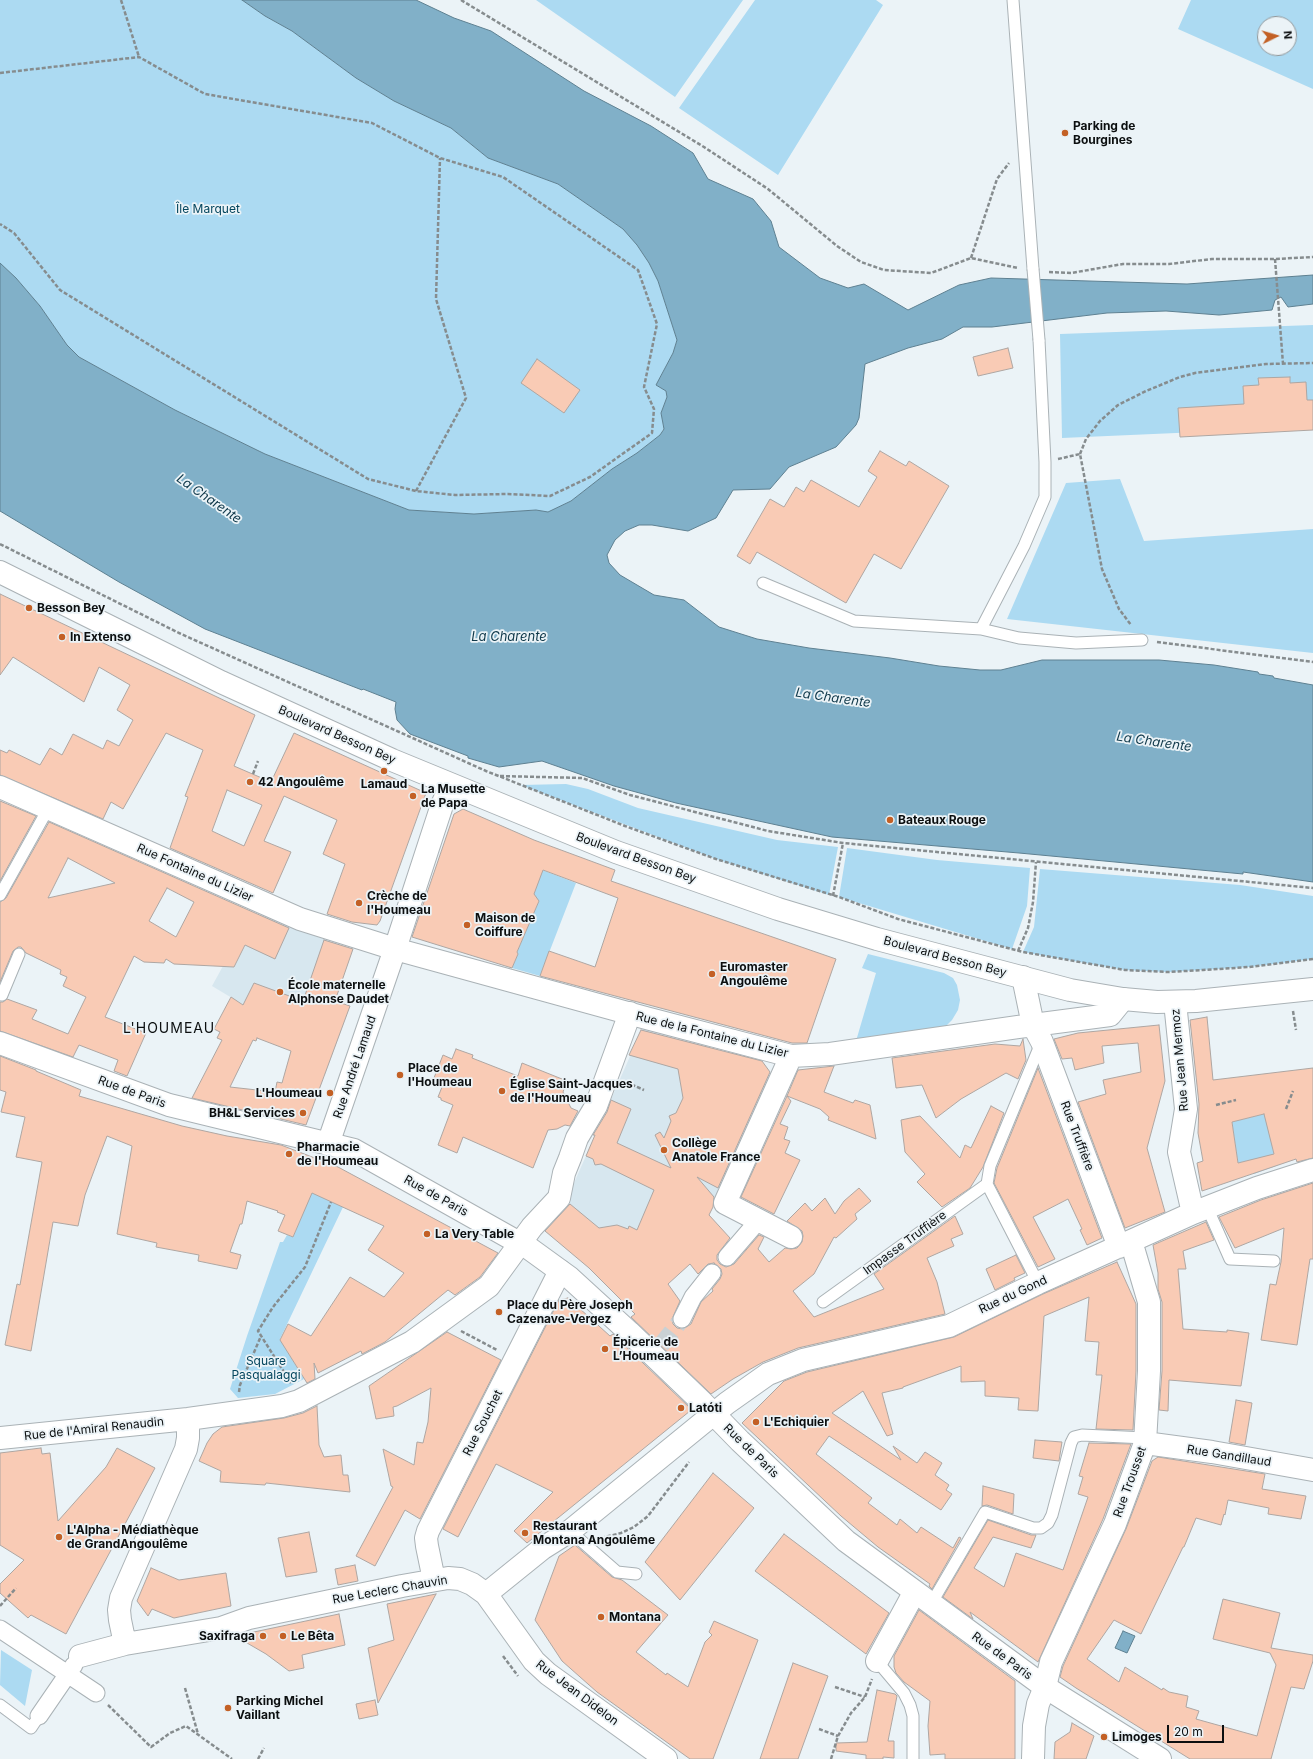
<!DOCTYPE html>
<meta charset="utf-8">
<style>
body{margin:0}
#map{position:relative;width:1313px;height:1759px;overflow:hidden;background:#ebf3f7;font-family:Inter,sans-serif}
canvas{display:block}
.north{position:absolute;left:1257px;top:16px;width:40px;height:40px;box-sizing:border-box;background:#ebf3f7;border:1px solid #92989b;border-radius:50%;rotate:85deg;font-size:11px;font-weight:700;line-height:16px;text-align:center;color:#0c0f10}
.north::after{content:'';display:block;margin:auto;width:14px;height:18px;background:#c36025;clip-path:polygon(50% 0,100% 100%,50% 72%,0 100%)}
.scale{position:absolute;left:1167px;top:1725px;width:57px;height:18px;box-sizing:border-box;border:2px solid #0c0f10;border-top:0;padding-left:5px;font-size:12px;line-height:14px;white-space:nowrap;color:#0c0f10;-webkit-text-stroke:3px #ebf3f7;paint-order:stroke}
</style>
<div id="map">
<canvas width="1313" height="1759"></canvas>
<div class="north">N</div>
<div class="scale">20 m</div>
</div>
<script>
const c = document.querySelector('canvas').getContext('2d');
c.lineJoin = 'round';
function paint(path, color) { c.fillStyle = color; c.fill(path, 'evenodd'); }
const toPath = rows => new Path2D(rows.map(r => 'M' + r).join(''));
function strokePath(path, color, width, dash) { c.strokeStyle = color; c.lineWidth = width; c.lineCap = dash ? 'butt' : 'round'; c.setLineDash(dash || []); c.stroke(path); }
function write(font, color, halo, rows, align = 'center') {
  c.font = font + ' Inter,sans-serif'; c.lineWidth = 3.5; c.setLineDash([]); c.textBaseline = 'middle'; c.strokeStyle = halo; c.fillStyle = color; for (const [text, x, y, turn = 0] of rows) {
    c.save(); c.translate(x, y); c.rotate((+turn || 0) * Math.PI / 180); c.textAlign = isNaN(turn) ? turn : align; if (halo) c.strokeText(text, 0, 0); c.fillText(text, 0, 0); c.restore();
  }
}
paint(toPath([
 [262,914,290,927,353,949,335,1000,350,1006,325,1075,302,1068,306,1057,242,1004,212,986,223,966,234,967],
 [643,1027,709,1046,707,1053,727,1055,733,1052,758,1059,767,1068,770,1081,716,1202,704,1196,602,1250,589,1268,543,1229,566,1201]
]), '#d7e7ef');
paint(toPath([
 [0,0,242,0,265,16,292,31,356,78,394,101,451,128,488,158,558,184,623,229,637,245,649,263,658,281,677,340,673,353,656,385,666,391,667,397,661,413,664,428,660,435,637,453,612,469,571,501,548,512,536,510,474,514,409,510,265,454,175,410,79,357,67,345,40,306,16,278,0,263],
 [536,0,743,0,675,97],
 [755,0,876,0,883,5,778,175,679,108],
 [1191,0,1313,0,1313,89,1178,29],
 [1265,24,1289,24,1289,48,1265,48],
 [1313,325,1313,427,1062,438,1060,334],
 [1120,479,1144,541,1313,529,1313,653,1007,619,1066,483],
 [566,784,588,789,638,808,777,840,838,847,829,895,716,859,521,785],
 [847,848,937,860,1030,868,1027,906,1012,949,839,897],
 [537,868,576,883,540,976,512,968,518,954,517,952,539,901,532,897],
 [1040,869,1240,885,1313,896,1313,959,1249,967,1168,972,1125,970,1023,952,1034,927],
 [868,954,944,973,953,978,957,985,960,1000,958,1010,952,1020,944,1028,856,1041,876,973,862,968],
 [1296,1106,1271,1140,1276,1166,1254,1174,1250,1160,1238,1163,1232,1122],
 [307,1190,343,1207,280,1339,304,1379,275,1394,238,1398,230,1389,247,1336,280,1242,283,1242,287,1235,293,1237,301,1218],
 [1,1650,32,1670,25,1706,0,1685]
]), '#acdaf2');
const water = toPath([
 [242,0,416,0,454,18,491,31,584,91,651,126,693,153,708,179,753,199,771,221,779,247,820,278,848,288,864,284,908,310,959,285,991,278,1187,284,1313,275,1313,304,1288,307,1281,297,1275,300,1272,310,1219,315,1166,311,1107,313,992,327,963,327,942,339,908,348,865,364,859,418,856,425,836,447,789,467,770,489,733,490,716,518,688,531,652,525,639,525,625,531,615,540,607,555,609,563,620,575,654,595,684,600,719,627,757,639,809,648,890,658,939,666,980,670,1001,670,1042,660,1159,660,1214,665,1258,672,1259,674,1273,676,1274,678,1313,685,1313,882,1243,872,1243,874,1019,853,832,837,676,803,614,786,542,761,499,767,468,758,468,756,410,734,397,720,395,709,396,702,363,689,362,690,205,629,119,582,0,511,0,263,16,278,40,306,67,345,79,357,175,410,265,454,409,510,474,514,536,510,548,512,571,501,612,469,637,453,660,435,664,429,661,413,667,397,666,391,656,385,673,353,677,340,658,281,649,263,637,245,623,229,558,184,488,158,451,128,394,101,356,78,292,31,265,16,242,0],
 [1123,1631,1135,1636,1127,1653,1115,1648,1123,1631]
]);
paint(water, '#81b0c8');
strokePath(water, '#5e8091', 1);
const building = toPath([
 [1008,348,1013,368,978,376,973,357,1008,348],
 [537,359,580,390,564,413,521,383,537,359],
 [1290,377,1290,383,1306,382,1307,400,1313,400,1313,430,1180,437,1178,408,1244,404,1243,386,1259,385,1258,378,1290,377],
 [880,451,906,466,909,461,949,486,901,569,874,554,846,603,757,552,750,564,737,556,770,499,784,507,796,487,804,492,811,480,859,507,877,477,868,471,880,451],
 [0,594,255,715,234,766,271,782,294,733,426,793,380,921,377,925,352,922,327,914,345,864,323,854,337,820,284,796,264,841,291,852,273,893,170,848,188,797,185,796,203,750,166,733,123,809,111,802,103,819,0,775,0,750,7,753,9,750,40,765,50,748,62,755,73,734,103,749,107,740,119,746,133,720,117,710,130,685,99,667,84,702,13,657,0,675,0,594],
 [227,790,262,805,244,846,212,831,227,790],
 [0,801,36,816,0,881,0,801],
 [463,809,534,840,615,870,611,881,836,959,807,1043,792,1043,540,976,549,951,595,967,618,898,543,870,534,894,539,901,517,952,518,954,512,968,412,937,454,814,463,809],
 [49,822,289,928,275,959,245,945,234,967,174,964,166,959,164,963,144,962,134,956,105,1017,146,1033,127,1076,114,1071,118,1060,79,1045,73,1057,0,1031,0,1002,3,1002,7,999,37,1010,32,1019,68,1034,86,997,63,986,67,977,60,974,61,970,26,953,21,947,18,947,13,951,0,982,0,902,6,898,49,822],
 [68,858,115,883,48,898,68,858],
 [167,888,194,902,176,937,149,921,167,888],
 [324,940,353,949,335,1001,350,1006,306,1125,192,1098,222,1040,217,1038,220,1032,214,1029,231,997,243,1005,254,983,303,1001,324,940],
 [257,1038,291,1051,282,1083,277,1082,275,1092,230,1087,253,1040,256,1041,257,1038],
 [1207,1017,1213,1080,1313,1068,1313,1158,1297,1162,1296,1159,1202,1191,1197,1163,1203,1161,1198,1133,1199,1104,1190,1020,1207,1017],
 [1264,1114,1274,1154,1238,1163,1232,1122,1264,1114],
 [1159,1025,1165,1081,1147,1148,1165,1212,1125,1228,1078,1102,1106,1094,1103,1080,1141,1072,1138,1043,1102,1046,1104,1063,1075,1070,1072,1058,1062,1059,1054,1039,1078,1033,1159,1025],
 [641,1030,762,1061,770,1072,718,1188,697,1177,714,1197,713,1207,709,1215,730,1238,717,1255,717,1260,720,1264,726,1267,734,1264,759,1235,764,1237,758,1249,769,1262,785,1248,791,1249,797,1248,802,1242,803,1236,802,1231,787,1221,805,1203,812,1211,825,1198,835,1214,844,1201,859,1188,871,1201,855,1214,857,1219,836,1238,834,1237,814,1274,793,1291,814,1317,884,1289,874,1274,955,1216,963,1234,951,1239,954,1246,927,1258,937,1282,945,1314,798,1348,763,1362,733,1379,711,1394,631,1317,635,1314,589,1268,545,1231,570,1204,599,1228,617,1225,628,1229,629,1226,637,1230,654,1190,601,1164,595,1165,593,1159,586,1156,595,1135,593,1135,607,1112,611,1100,631,1109,617,1143,671,1168,655,1135,660,1132,664,1138,671,1121,669,1116,676,1113,683,1098,678,1069,629,1055,641,1030],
 [714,1263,721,1269,722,1274,720,1279,712,1289,713,1291,701,1302,691,1324,683,1329,677,1328,673,1324,672,1319,680,1301,668,1284,690,1264,698,1274,708,1264,714,1263],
 [1023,1039,1026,1060,1018,1079,1006,1073,961,1099,936,1118,922,1085,896,1088,892,1058,995,1044,1020,1046,1023,1039],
 [456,1049,473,1055,472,1058,518,1076,522,1063,567,1081,563,1092,571,1108,578,1111,570,1126,565,1125,557,1129,548,1130,533,1168,463,1137,457,1153,438,1145,453,1105,441,1100,441,1098,438,1097,442,1087,432,1083,443,1055,452,1059,456,1049],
 [0,1056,36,1070,36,1071,81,1090,79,1096,182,1126,227,1136,281,1145,338,1167,498,1253,480,1277,455,1295,448,1290,385,1342,362,1354,361,1351,318,1373,314,1363,315,1379,307,1383,280,1340,288,1324,311,1336,350,1277,384,1297,404,1273,368,1250,384,1226,312,1193,293,1237,278,1231,285,1215,277,1212,278,1211,247,1201,242,1224,240,1224,230,1252,241,1255,237,1269,198,1261,199,1255,156,1247,157,1243,117,1234,132,1146,107,1136,85,1195,78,1226,53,1222,31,1351,5,1345,17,1284,20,1285,42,1162,16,1157,25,1117,1,1112,6,1092,0,1090,0,1056],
 [834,1066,824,1092,853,1103,855,1100,870,1105,876,1139,828,1120,829,1117,820,1109,787,1096,798,1070,834,1066],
 [1038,1068,1102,1238,1087,1245,1080,1230,1082,1229,1068,1199,1033,1217,1055,1259,1038,1267,994,1183,997,1168,1038,1068],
 [787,1096,791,1101,780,1124,788,1127,784,1139,790,1141,785,1153,800,1160,774,1214,741,1197,787,1096],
 [991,1106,1004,1113,983,1167,970,1188,942,1207,917,1182,925,1174,905,1152,901,1120,920,1116,960,1158,965,1145,971,1148,991,1106],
 [1313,1183,1313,1259,1310,1259,1297,1345,1261,1340,1270,1284,1276,1285,1281,1262,1284,1228,1235,1248,1219,1217,1261,1200,1313,1183],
 [1206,1222,1214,1240,1183,1251,1186,1269,1178,1269,1183,1329,1227,1332,1227,1330,1249,1333,1241,1386,1169,1380,1168,1411,1159,1410,1162,1371,1162,1302,1158,1289,1158,1273,1153,1245,1206,1222],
 [1016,1255,1025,1273,1014,1278,1015,1280,995,1290,986,1269,1016,1255],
 [1117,1262,1136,1304,1136,1371,1133,1430,1096,1429,1102,1375,1096,1375,1099,1342,1085,1341,1089,1297,1044,1316,1038,1411,1018,1410,1019,1398,985,1396,985,1381,961,1382,961,1366,903,1387,903,1388,882,1393,893,1434,887,1436,863,1391,832,1413,901,1460,893,1446,917,1463,925,1452,942,1463,935,1475,949,1485,946,1490,952,1494,941,1510,829,1436,816,1454,872,1498,868,1503,897,1525,900,1519,917,1533,921,1527,953,1548,959,1537,961,1538,932,1589,929,1586,930,1584,878,1547,841,1516,742,1423,784,1381,807,1372,954,1337,1043,1294,1117,1262],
 [568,1298,610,1336,613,1334,620,1341,690,1408,688,1409,690,1411,527,1543,514,1531,553,1492,496,1464,458,1537,443,1529,559,1300,568,1298],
 [447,1332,501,1360,420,1519,405,1510,375,1566,356,1556,393,1487,391,1486,383,1449,414,1465,417,1442,423,1443,428,1422,431,1388,397,1406,393,1407,394,1416,376,1419,369,1386,447,1332],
 [1236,1400,1252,1403,1245,1445,1229,1442,1236,1400],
 [317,1406,319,1445,324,1457,341,1455,343,1475,348,1475,350,1492,266,1483,265,1485,220,1482,221,1471,199,1461,207,1443,213,1434,222,1427,284,1418,303,1413,317,1406],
 [1035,1440,1062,1442,1059,1461,1033,1458,1035,1440],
 [1089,1443,1131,1444,1103,1519,1038,1662,970,1612,973,1619,943,1597,988,1520,1031,1535,1036,1535,1031,1548,993,1537,974,1568,1004,1587,1016,1553,1063,1570,1088,1497,1078,1494,1083,1477,1079,1476,1089,1443],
 [41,1448,42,1454,50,1453,58,1521,106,1467,117,1448,155,1468,66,1634,31,1615,28,1618,0,1593,0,1584,24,1560,0,1545,0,1453,41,1448],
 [1158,1457,1265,1474,1262,1489,1306,1496,1301,1519,1268,1514,1269,1508,1228,1500,1225,1515,1224,1514,1221,1525,1196,1518,1184,1547,1183,1547,1141,1634,1114,1620,1087,1659,1119,1682,1125,1667,1162,1690,1163,1688,1169,1692,1188,1696,1186,1707,1199,1711,1196,1719,1257,1736,1276,1665,1270,1653,1213,1639,1223,1599,1280,1613,1271,1648,1313,1655,1313,1661,1304,1689,1291,1687,1271,1759,1190,1759,1076,1688,1060,1677,1063,1666,1126,1529,1152,1461,1158,1457],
 [713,1473,754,1508,680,1600,645,1562,713,1473],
 [983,1486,1014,1494,1013,1514,987,1505,982,1506,983,1486],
 [309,1532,317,1572,286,1577,278,1538,309,1532],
 [784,1534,889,1613,866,1654,755,1571,784,1534],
 [575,1545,612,1577,622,1580,668,1615,636,1652,666,1675,667,1673,688,1687,705,1642,712,1635,709,1632,714,1621,758,1640,713,1759,690,1759,597,1692,562,1661,535,1620,559,1556,575,1545],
 [355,1565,358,1581,338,1585,335,1569,355,1565],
 [151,1568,179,1580,226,1573,231,1606,174,1618,152,1609,148,1616,137,1601,151,1568],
 [436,1594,399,1664,378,1703,368,1648,394,1640,387,1604,436,1594],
 [919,1610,1015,1681,1015,1759,945,1759,945,1754,930,1755,928,1726,930,1701,904,1682,896,1673,894,1667,894,1656,919,1610],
 [339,1614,345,1645,302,1655,304,1668,289,1671,266,1654,235,1636,339,1614],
 [793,1663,828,1676,798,1759,760,1759,793,1663],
 [877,1690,895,1694,897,1696,888,1741,894,1741,894,1758,883,1757,883,1759,866,1759,866,1755,836,1751,836,1743,867,1742,877,1690],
 [375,1700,378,1715,359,1719,356,1704,375,1700],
 [1072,1723,1094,1736,1086,1759,1054,1759,1055,1742,1070,1732,1072,1723]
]);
paint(building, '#f9cbb5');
strokePath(building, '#aea6a2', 1);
strokePath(toPath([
 [661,1345,682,1319]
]), '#cad1d4', 17, [17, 8]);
const service = toPath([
 [1013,0,1033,269],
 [763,583,854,621,981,629,1024,546,1045,497,1045,462,1039,340],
 [981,629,1019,638,1076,643,1142,640],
 [0,895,48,809],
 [0,994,2,995,19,954],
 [1207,1207,1230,1259,1274,1261],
 [1038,1283,987,1184,990,1166,1041,1043],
 [823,1302,987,1184],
 [570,1531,617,1572,636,1574],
 [931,1604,985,1512,1033,1528,1041,1528,1048,1523,1052,1515,1071,1443,1074,1437,1082,1435,1145,1438],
 [877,1661,904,1693,910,1705,913,1716,913,1759],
 [0,1705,31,1728,39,1716]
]);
const pedestrian = toPath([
 [727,1257,758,1221],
 [682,1319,693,1297,712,1273],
 [0,1629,96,1693],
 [39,1716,74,1665]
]);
const minor = toPath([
 [0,787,300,919,395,949,646,1018,791,1056,830,1054,1018,1027,1110,1015,1123,999],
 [1023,977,1033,1025,1042,1042,1119,1247],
 [1175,1002,1186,1109,1179,1152,1193,1213],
 [791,1056,725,1203,791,1237],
 [328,1144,395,949,442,805,451,785],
 [0,1438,188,1419,282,1406,299,1401,412,1342,489,1286,532,1227,559,1198,564,1173,570,1158,577,1138,596,1106,630,1013],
 [1145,1443,1212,1452,1313,1470],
 [434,1580,427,1546,426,1538,428,1531,560,1271],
 [486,1594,543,1548,570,1531,727,1403,768,1374,803,1360,949,1326,1038,1283,1193,1213,1257,1188,1313,1170],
 [125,1644,120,1620,119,1610,121,1598,186,1449,188,1438,188,1419],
 [80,1656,125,1644,221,1628,249,1618,402,1586,448,1578,460,1579,472,1584,486,1594,534,1661,548,1674,666,1759],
 [877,1661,914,1593],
 [1033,1759,1034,1726,1038,1704,1045,1687,1051,1662,1115,1524,1145,1443,1149,1371,1149,1302,1131,1241]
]);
const tertiary = toPath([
 [0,1043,169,1105,354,1150,530,1249,570,1278,629,1332,702,1402,740,1441,846,1541,1045,1687,1160,1759]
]);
const secondary = toPath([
 [0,572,221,682,392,760,616,852,778,909,877,939,1070,990,1123,999,1157,1002,1196,1001,1313,989]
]);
strokePath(service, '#aab2b6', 13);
strokePath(pedestrian, '#aab2b6', 19);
strokePath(minor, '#aab2b6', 24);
strokePath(tertiary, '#aab2b6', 24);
strokePath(secondary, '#aab2b6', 24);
strokePath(toPath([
 [121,0,139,57],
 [461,0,704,147,768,189,837,246,861,262,884,270,931,273,971,258,1018,268],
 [0,73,139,57,205,94,372,123,440,158,503,177,638,270,657,324,644,387,654,409,652,433,590,477,550,496,508,494,455,495,416,491,368,479,60,290,14,233,0,224],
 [971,258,997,179,1009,163],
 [1275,259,1283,364],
 [1049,272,1071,273,1123,264,1169,264,1212,259,1275,259,1313,257],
 [1080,454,1086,439,1100,421,1118,405,1146,391,1180,377,1195,373,1266,364,1313,363],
 [1058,459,1080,454,1102,569,1119,609,1131,625],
 [416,491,466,398,436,299,440,158],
 [0,544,179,633,486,771,625,826,716,859,839,897,898,919,1023,952,1125,970,1168,972,1203,970,1249,967,1313,959],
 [1157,642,1313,662],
 [253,774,258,761],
 [500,776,582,778,630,795,768,831,843,843,1313,888],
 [833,896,843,843],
 [1018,951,1028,928,1033,902,1036,862],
 [1293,1011,1296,1030],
 [626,1082,644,1090],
 [1216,1105,1236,1100],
 [1286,1109,1293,1091],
 [461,1331,497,1350],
 [291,1383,258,1331,273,1307,305,1267,331,1202],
 [239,1392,240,1385,261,1336],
 [601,1538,621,1533,634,1527,648,1516,689,1462],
 [0,1606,16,1588],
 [503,1656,518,1676],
 [835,1687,865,1697],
 [185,1688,198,1734],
 [108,1705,151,1747,170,1733,186,1726,232,1759],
 [819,1729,838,1736],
 [258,1759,264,1748],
 [831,1759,838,1736,851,1713,865,1697,872,1679]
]), '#868c8e', 2.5, [4, 2]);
strokePath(service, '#fff', 11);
strokePath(pedestrian, '#fff', 17);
strokePath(minor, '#fff', 22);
strokePath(tertiary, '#fff', 22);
strokePath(secondary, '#fff', 22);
const serviceBridge = toPath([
 [1033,269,1039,340]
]);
strokePath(serviceBridge, '#aab2b6', 13, []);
strokePath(serviceBridge, '#fff', 11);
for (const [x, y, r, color] of [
 [1065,133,4,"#c36025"],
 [29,608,4,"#c36025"],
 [62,637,4,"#c36025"],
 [384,771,4,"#c36025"],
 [250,782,4,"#c36025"],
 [413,796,4,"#c36025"],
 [890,820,4,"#c36025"],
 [359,903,4,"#c36025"],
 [467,925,4,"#c36025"],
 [712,974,4,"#c36025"],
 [280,992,4,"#c36025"],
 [400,1075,4,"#c36025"],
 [502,1091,4,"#c36025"],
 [330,1093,4,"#c36025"],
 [303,1113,4,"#c36025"],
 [664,1150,4,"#c36025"],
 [289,1154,4,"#c36025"],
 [427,1234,4,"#c36025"],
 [499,1312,4,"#c36025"],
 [605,1349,4,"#c36025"],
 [681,1408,4,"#c36025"],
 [756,1422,4,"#c36025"],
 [525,1533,4,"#c36025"],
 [59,1537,4,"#c36025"],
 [601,1617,4,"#c36025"],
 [263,1636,4,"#c36025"],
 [283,1636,4,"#c36025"],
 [228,1708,4,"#c36025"],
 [1104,1737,4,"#c36025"]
]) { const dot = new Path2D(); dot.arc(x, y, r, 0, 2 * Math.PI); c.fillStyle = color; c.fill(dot); strokePath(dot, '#ebf3f7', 1.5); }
write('bold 12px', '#0c0f10', '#ebf3f7', [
 ["Parking de",1073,126],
 ["Bourgines",1073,140],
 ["Besson Bey",37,608],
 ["In Extenso",70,637],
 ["42 Angoulême",258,782],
 ["Lamaud",384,784,"center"],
 ["La Musette",421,789],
 ["de Papa",421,803],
 ["Bateaux Rouge",898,820],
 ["Crèche de",367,896],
 ["l'Houmeau",367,910],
 ["Maison de",475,918],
 ["Coiffure",475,932],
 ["Euromaster",720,967],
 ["Angoulême",720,981],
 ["École maternelle",288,985],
 ["Alphonse Daudet",288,999],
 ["Place de",408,1068],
 ["l'Houmeau",408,1082],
 ["Église Saint-Jacques",510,1084],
 ["de l'Houmeau",510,1098],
 ["L'Houmeau",322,1093,"right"],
 ["BH&L Services",295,1113,"right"],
 ["Collège",672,1143],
 ["Anatole France",672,1157],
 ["Pharmacie",297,1147],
 ["de l'Houmeau",297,1161],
 ["La Very Table",435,1234],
 ["Place du Père Joseph",507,1305],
 ["Cazenave-Vergez",507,1319],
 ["Épicerie de",613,1342],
 ["L’Houmeau",613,1356],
 ["Latóti",689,1408],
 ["L'Echiquier",764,1422],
 ["Restaurant",533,1526],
 ["Montana Angoulême",533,1540],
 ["L'Alpha - Médiathèque",67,1530],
 ["de GrandAngoulême",67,1544],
 ["Montana",609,1617],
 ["Saxifraga",255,1636,"right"],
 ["Le Bêta",291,1636],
 ["Parking Michel",236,1701],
 ["Vaillant",236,1715],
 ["Limoges",1112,1737]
], 'left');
write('12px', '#04465e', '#ebf3f7', [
 ["Île Marquet",208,209],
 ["Square",266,1361],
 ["Pasqualaggi",266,1375]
]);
write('12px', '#0c0f10', '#ebf3f7', [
 ["Boulevard Besson Bey",337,735,24],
 ["Boulevard Besson Bey",636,858,20],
 ["Rue Fontaine du Lizier",195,873,24],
 ["Boulevard Besson Bey",945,957,15],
 ["Rue de la Fontaine du Lizier",712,1035,14],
 ["Rue Jean Mermoz",1180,1060,-95],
 ["Rue André Lamaud",355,1067,-71],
 ["Rue de Paris",132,1092,20],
 ["Rue Truffière",1077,1136,69],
 ["Rue de Paris",436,1196,29],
 ["Impasse Truffière",905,1243,-36],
 ["Rue du Gond",1013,1295,-25],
 ["Rue Souchet",483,1423,-63],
 ["Rue de l'Amiral Renaudin",94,1429,-6],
 ["Rue de Paris",751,1451,44],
 ["Rue Gandillaud",1229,1456,9],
 ["Rue Trousset",1130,1482,-70],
 ["Rue Leclerc Chauvin",390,1590,-10],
 ["Rue de Paris",1002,1656,36],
 ["Rue Jean Didelon",577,1693,37]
]);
write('italic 13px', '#0f384a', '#ebf3f7', [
 ["La Charente",209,499,35],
 ["La Charente",509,637],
 ["La Charente",833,698,8],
 ["La Charente",1154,742,8]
]);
c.letterSpacing = '1px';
write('14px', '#0c0f10', '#ebf3f7', [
 ["L'HOUMEAU",169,1029]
]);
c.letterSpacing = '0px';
</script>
